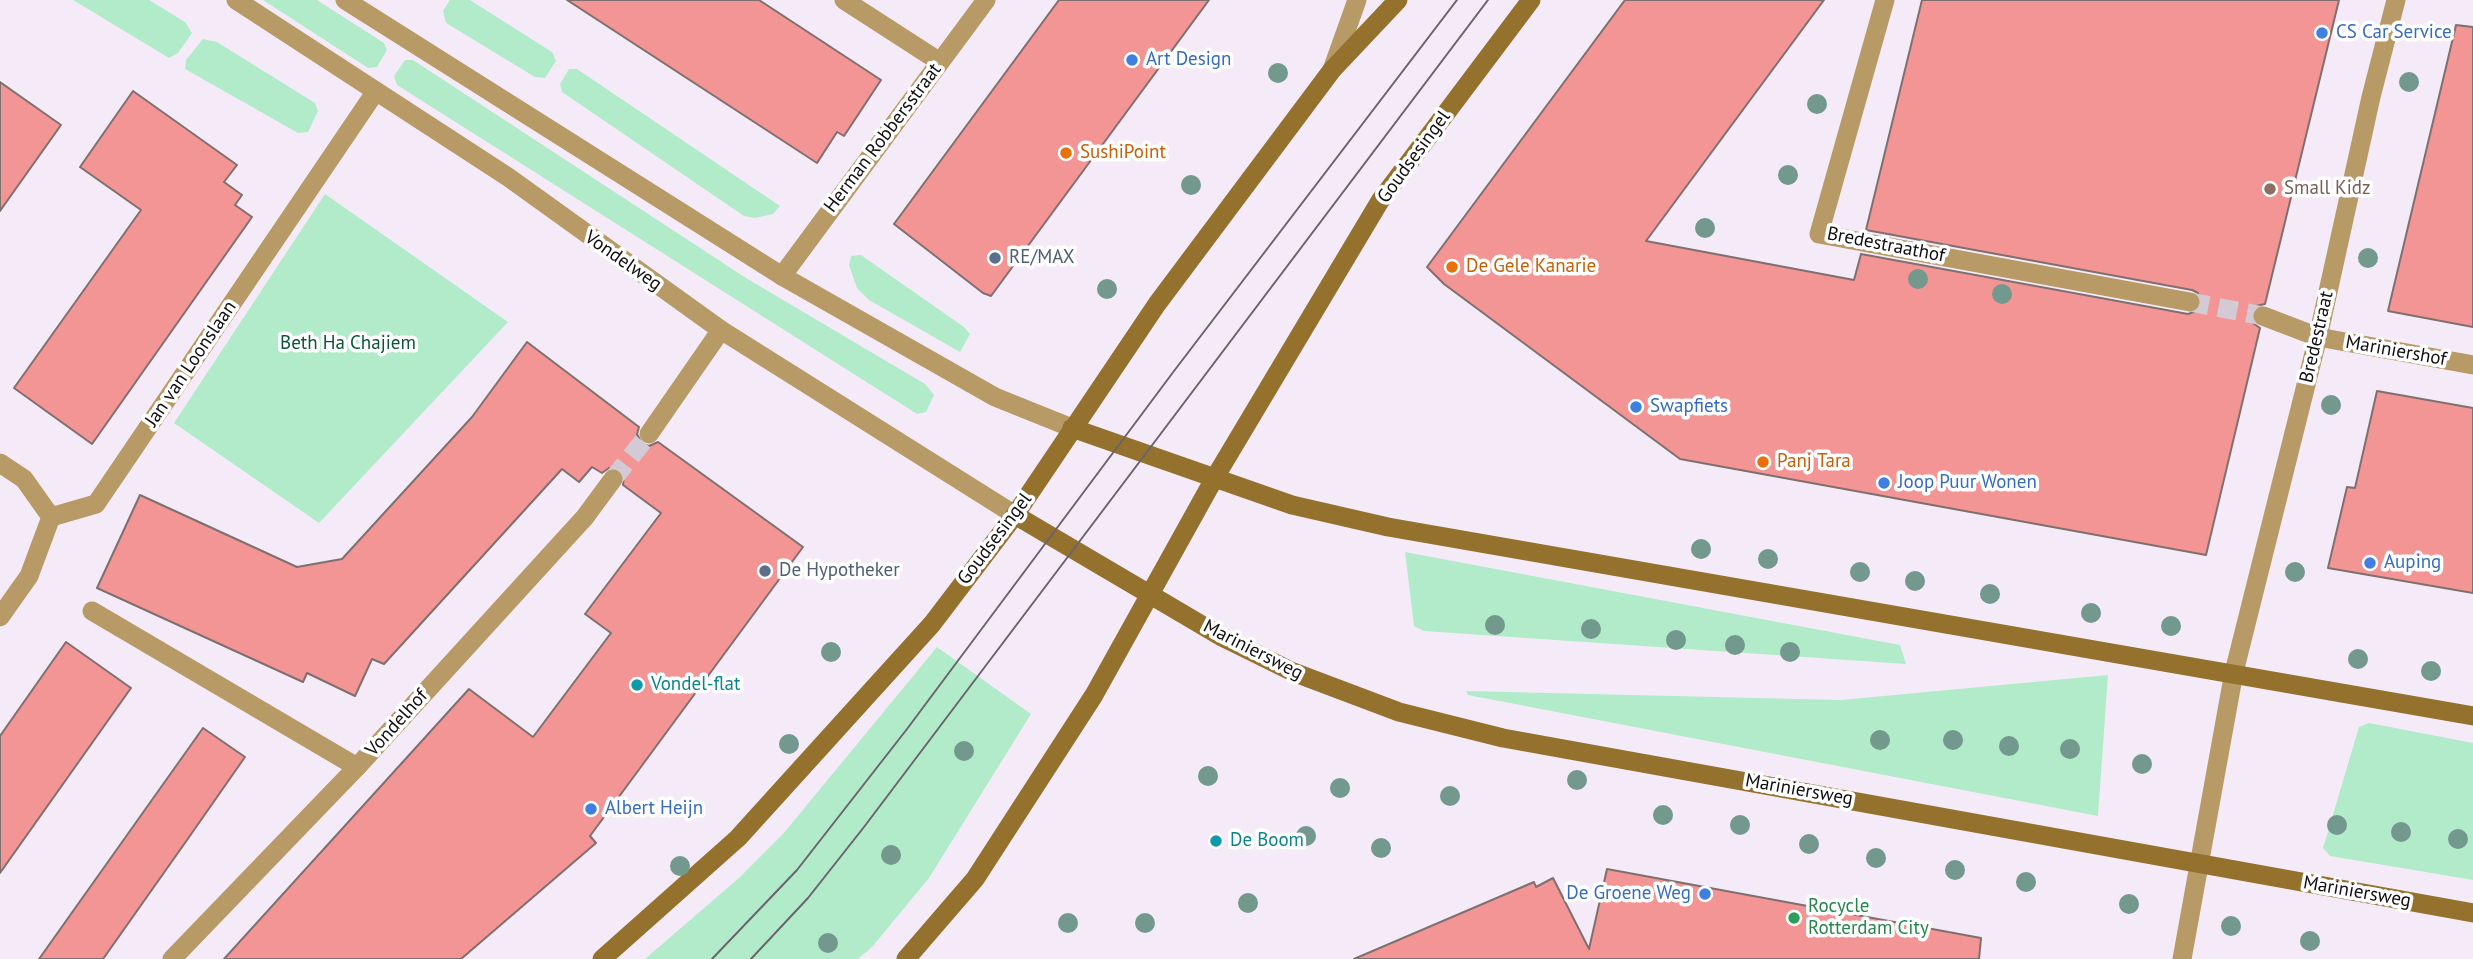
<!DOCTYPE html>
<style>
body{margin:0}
canvas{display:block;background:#f5ebf8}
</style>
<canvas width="2473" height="959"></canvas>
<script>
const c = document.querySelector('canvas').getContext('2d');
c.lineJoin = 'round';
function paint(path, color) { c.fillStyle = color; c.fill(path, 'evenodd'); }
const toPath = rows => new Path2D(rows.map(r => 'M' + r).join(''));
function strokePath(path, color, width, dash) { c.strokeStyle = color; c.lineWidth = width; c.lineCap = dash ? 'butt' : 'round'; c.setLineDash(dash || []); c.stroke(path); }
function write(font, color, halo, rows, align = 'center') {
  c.font = font + ' "PT Sans",sans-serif'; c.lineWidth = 7; c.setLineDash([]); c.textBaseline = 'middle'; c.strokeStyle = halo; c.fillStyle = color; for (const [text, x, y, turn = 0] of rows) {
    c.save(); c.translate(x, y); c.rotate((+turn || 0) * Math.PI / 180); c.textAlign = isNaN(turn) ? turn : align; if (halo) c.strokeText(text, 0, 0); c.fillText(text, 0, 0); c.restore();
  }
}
paint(toPath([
 [73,0,149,0,185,22,192,33,178,53,169,58],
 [263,0,317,0,384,43,387,50,377,67,368,68],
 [450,0,470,0,552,52,556,61,545,78,535,77,446,23,443,11],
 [203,39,217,42,315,103,318,111,308,132,298,133,185,69,186,60],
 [405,60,413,60,746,278,925,384,934,395,926,412,917,414,397,85,394,76],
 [569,69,577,69,780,206,773,214,755,218,744,216,562,92,560,84],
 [325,194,508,322,319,523,174,423],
 [861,255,964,327,970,334,960,352,869,300,857,288,849,265,851,256],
 [1405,552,1900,645,1906,664,1424,631,1414,626],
 [937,647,1031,714,929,878,872,947,858,959,645,959,740,877,783,834],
 [2108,675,2098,816,1468,695,1466,691,1841,700],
 [2369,723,2473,743,2473,880,2330,856,2323,848,2359,727]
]), '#b2ebca');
const building = toPath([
 [567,0,759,0,881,80,844,136,837,132,817,163,567,0],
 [1059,0,1209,0,991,296,983,293,894,224,1059,0],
 [1625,0,1824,0,1646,241,1854,280,1861,254,2188,314,2199,310,2202,304,2198,293,2192,290,1866,230,1922,0,2339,0,2265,304,2256,306,2251,312,2253,323,2260,328,2206,555,1680,459,1444,284,1427,267,1625,0],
 [2456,25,2473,27,2473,327,2388,311,2456,25],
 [0,82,61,125,0,211,0,82],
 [133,91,237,165,224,182,242,195,235,205,252,217,92,444,14,388,141,210,80,167,133,91],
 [527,342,639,427,637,434,642,444,649,446,658,442,803,547,590,836,596,843,461,959,224,959,469,689,533,737,611,633,585,614,661,513,623,485,624,475,620,469,609,468,602,473,592,467,579,482,562,469,384,664,372,659,355,696,307,673,303,682,97,588,140,495,297,567,342,559,472,417,527,342],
 [2377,391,2473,408,2473,593,2328,568,2347,487,2355,488,2377,391],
 [66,642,131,688,0,873,0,736,66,642],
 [203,728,245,757,187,840,103,959,39,959,203,728],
 [1607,869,1981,938,1979,959,1354,959,1534,882,1536,887,1553,878,1589,949,1607,869]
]);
paint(building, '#f49595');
strokePath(building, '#7f706f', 2);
strokePath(toPath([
 [2190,302,2263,316],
 [613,479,649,434]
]), '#d3cad5', 19, [19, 10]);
strokePath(toPath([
 [92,611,357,767]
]), '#b79a65', 19);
strokePath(toPath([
 [51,517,96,504,376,91]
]), '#b79a65', 19);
strokePath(toPath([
 [844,0,940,62],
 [1885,0,1819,234,2190,302],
 [1332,70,1357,0],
 [782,276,986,0],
 [2263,316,2318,337,2473,365],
 [649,434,721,330],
 [0,463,24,479,51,517,29,576,0,617],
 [172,959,357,767,585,517,613,479],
 [2182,959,2234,672,2318,337,2371,97,2396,0]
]), '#b79a65', 19);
strokePath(toPath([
 [236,0,508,177,721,330,1015,515],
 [345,0,782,276,995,397,1072,428]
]), '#b79a65', 19);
strokePath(toPath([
 [1072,428,1292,505,1388,527,2473,716],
 [1015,515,1222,637,1293,672,1399,712,1503,738,2473,913],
 [602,959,738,838,932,624,1015,515,1157,304,1332,70,1398,0],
 [906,959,975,879,1094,695,1214,479,1380,201,1531,0]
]), '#94722e', 19);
strokePath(toPath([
 [712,959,797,870,907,729,1174,371,1457,0],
 [751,959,808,898,864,827,1488,0]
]), '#6a646c', 2);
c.fillStyle = '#73988d';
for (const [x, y] of [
 [1278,73],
 [2409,82],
 [1817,104],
 [1788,175],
 [1191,185],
 [1705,228],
 [2368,258],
 [1918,279],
 [1107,289],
 [2002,294],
 [2331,405],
 [1701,549],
 [1768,559],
 [1860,572],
 [2295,572],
 [1915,581],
 [1990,594],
 [2091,613],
 [1495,625],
 [2171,626],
 [1591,629],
 [1676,640],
 [1735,645],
 [831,652],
 [1790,652],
 [2358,659],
 [2431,671],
 [1880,740],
 [1953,740],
 [789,744],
 [2009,746],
 [2070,749],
 [964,751],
 [2142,764],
 [1208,776],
 [1577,780],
 [1340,788],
 [1450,796],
 [1663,815],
 [1740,825],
 [2337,825],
 [2401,832],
 [1306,836],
 [2458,839],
 [1809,844],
 [1381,848],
 [891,855],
 [1876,858],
 [680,866],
 [1955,870],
 [2026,882],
 [1248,903],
 [2129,904],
 [1068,923],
 [1145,923],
 [2231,926],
 [2310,941],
 [828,943]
]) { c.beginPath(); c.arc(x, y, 10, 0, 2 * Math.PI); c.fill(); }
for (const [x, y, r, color] of [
 [2322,33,7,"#3f7fe0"],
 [1132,60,7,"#3f7fe0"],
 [1066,153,7,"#e8710a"],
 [2270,189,7,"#8d6e63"],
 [995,258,7,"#5c6f8a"],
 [1452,267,7,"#e8710a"],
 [1636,407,7,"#3f7fe0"],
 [1763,462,7,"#e8710a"],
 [1884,483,7,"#3f7fe0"],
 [2370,563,7,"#3f7fe0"],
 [765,571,7,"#5c6f8a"],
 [637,685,7,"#0f9aa8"],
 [591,809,7,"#3f7fe0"],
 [1216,841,7,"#0f9aa8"],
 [1705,894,7,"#3f7fe0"],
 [1794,918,7,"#2e9e5b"]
]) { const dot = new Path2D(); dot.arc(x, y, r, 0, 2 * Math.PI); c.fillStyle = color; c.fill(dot); strokePath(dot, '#fff', 2.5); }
write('19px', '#366cbe', '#fff', [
 ["CS Car Service",2336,33],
 ["Art Design",1146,60],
 ["Swapfiets",1650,407],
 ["Joop Puur Wonen",1898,483],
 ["Auping",2384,563],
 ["Albert Heijn",605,809],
 ["De Groene Weg",1691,894,"right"]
], 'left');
write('19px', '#100d11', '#fff', [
 ["Herman Robbersstraat",883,138,-53],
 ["Goudsesingel",1414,157,-54],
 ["Bredestraathof",1886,245,11],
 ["Vondelweg",623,261,35],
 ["Bredestraat",2317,337,-77],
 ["Mariniershof",2396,351,10],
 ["Jan van Loonslaan",191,364,-56],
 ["Goudsesingel",995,539,-53],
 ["Mariniersweg",1253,650,27],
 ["Vondelhof",397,723,-48],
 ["Mariniersweg",1799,790,10],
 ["Mariniersweg",2357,892,10]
]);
write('19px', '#c56008', '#fff', [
 ["SushiPoint",1080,153],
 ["De Gele Kanarie",1466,267],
 ["Panj Tara",1777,462]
], 'left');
write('19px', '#785e54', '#fff', [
 ["Small Kidz",2284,189]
], 'left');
write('19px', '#4e5e75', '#fff', [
 ["RE/MAX",1009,258],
 ["De Hypotheker",779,571]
], 'left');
write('19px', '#095536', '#fff', [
 ["Beth Ha Chajiem",348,344]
]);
write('19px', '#0d838f', '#fff', [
 ["Vondel-flat",651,685],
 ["De Boom",1230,841]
], 'left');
write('19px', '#27864d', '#fff', [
 ["Rocycle",1808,907],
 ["Rotterdam City",1808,929]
], 'left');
</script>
